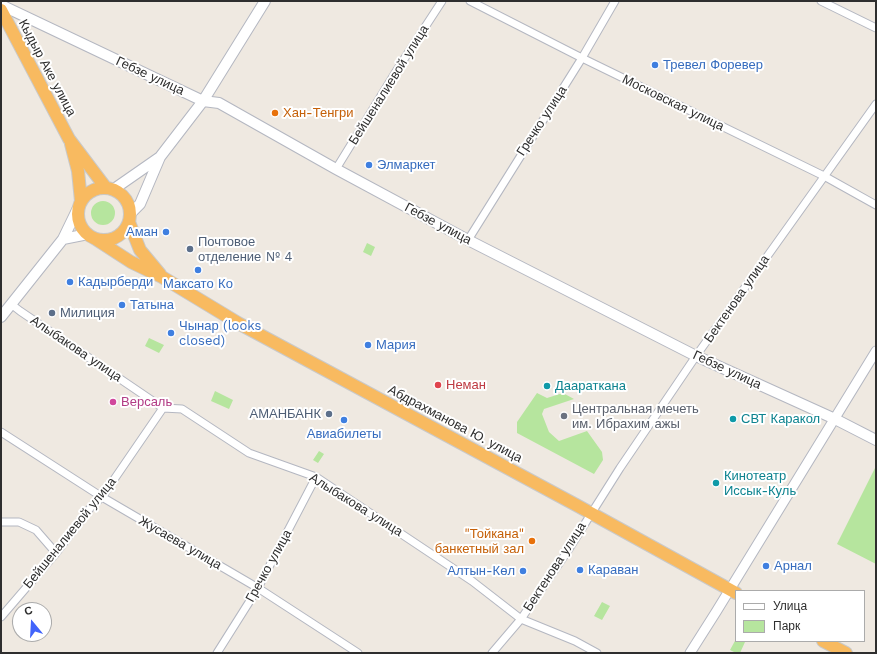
<!DOCTYPE html>
<meta charset="utf-8">
<style>
body{margin:0}
#map{position:relative;width:877px;height:654px;overflow:hidden;background:#efe9e1;font-family:"Work Sans",sans-serif}
canvas{display:block}
.frame{position:absolute;inset:0;border:2px solid #2e2e2e;pointer-events:none}
.legend{position:absolute;left:735px;top:590px;width:130px;height:52px;box-sizing:border-box;background:#fff;border:1px solid #ababab;margin:0;padding:5px 7px;list-style:none;font-size:12px;color:#2e2e2e}
.legend li{display:flex;align-items:center;gap:8px;height:20px}
.legend b{width:20px;border:1px solid #ababab}
.north{position:absolute;left:12px;top:602px;width:40px;height:40px;box-sizing:border-box;background:#fff;border:1px solid #ababab;border-radius:50%;rotate:342deg;font-size:11px;font-weight:700;line-height:16px;text-align:center;color:#2e2e2e}
.north::after{content:'';display:block;margin:auto;width:14px;height:18px;background:#4264fb;clip-path:polygon(50% 0,100% 100%,50% 72%,0 100%)}
</style>
<div id="map">
<canvas width="877" height="654"></canvas>
<div class="frame"></div>
<ul class="legend">
<li><b style="height:5px;background:#fff"></b>Улица</li>
<li><b style="height:11px;background:#b6e59e"></b>Парк</li>
</ul>
<div class="north">С</div>
</div>
<script>
const c = document.querySelector('canvas').getContext('2d');
c.lineJoin = 'round';
function paint(path, color) { c.fillStyle = color; c.fill(path, 'evenodd'); }
const toPath = rows => new Path2D(rows.map(r => 'M' + r).join(''));
function strokePath(path, color, width, dash) { c.strokeStyle = color; c.lineWidth = width; c.lineCap = dash ? 'butt' : 'round'; c.setLineDash(dash || []); c.stroke(path); }
function write(font, color, halo, rows, align = 'center') {
  c.font = font + ' "Work Sans",sans-serif'; c.lineWidth = 4; c.setLineDash([]); c.textBaseline = 'middle'; c.strokeStyle = halo; c.fillStyle = color; for (const [text, x, y, turn = 0] of rows) {
    c.save(); c.translate(x, y); c.rotate((+turn || 0) * Math.PI / 180); c.textAlign = isNaN(turn) ? turn : align; if (halo) c.strokeText(text, 0, 0); c.fillText(text, 0, 0); c.restore();
  }
}
paint(toPath([
 '91 213a12 12 0 1 1 24 0a12 12 0 1 1-24 0Z',
 [367,243,375,247,371,256,363,252],
 [149,338,164,345,159,353,145,346],
 [215,391,233,400,229,409,211,401],
 [537,393,547,398,563,393,574,399,544,409,542,414,549,432,559,441,587,431,602,452,603,460,594,474,517,433,517,422],
 [319,451,324,454,318,463,313,460],
 [876,466,876,564,837,544],
 [602,602,610,606,602,620,594,616],
 [736,639,736,641,743,641,745,642,740,653,736,653,730,650]
]), '#b6e59e');
const minor = toPath([
 [470,1,582,58,824,176,876,205],
 [821,1,876,28],
 [336,169,395,73,442,1],
 [468,240,582,58,615,1],
 [11,304,20,311,163,408,182,409,249,453,316,477,472,581,521,619,575,641,597,653],
 [1,432,102,497,258,588,358,653],
 [1,522,19,522,36,530,56,553],
 [1,617,56,553,91,507,102,497,163,408],
 [217,653,258,588,316,477],
 [492,653,521,619,567,552,620,468,696,356,876,104]
]);
const tertiary = toPath([
 [690,653,716,612,876,351]
]);
const secondary = toPath([
 [1,5,203,101,219,103,336,169,468,240,696,356,835,419,876,440],
 [114,189,160,157],
 [130,214,140,204,160,157,203,101,265,1],
 [63,239,88,234],
 [1,317,63,239,78,208]
]);
const trunk = toPath([
 [1,10,69,139,106,188],
 [71,144,78,171,81,201],
 '78 214a26 26 0 1 1 52 0a26 26 0 1 1-52 0Z',
 [129,222,140,250,160,274],
 [94,238,131,262,162,277,238,323,578,506,736,593],
 [823,641,846,653]
]);
strokePath(minor, '#b4b7c1', 9);
strokePath(tertiary, '#b4b7c1', 11);
strokePath(secondary, '#b4b7c1', 12);
strokePath(trunk, '#c9c9c9', 14);
strokePath(minor, '#fff', 7);
strokePath(tertiary, '#fff', 9);
strokePath(secondary, '#fff', 10);
strokePath(trunk, '#f8ba60', 12);
for (const [x, y, r, color] of [
 [655,65,4,"#3f7fe0"],
 [275,113,4,"#e8710a"],
 [369,165,4,"#3f7fe0"],
 [166,232,4,"#3f7fe0"],
 [190,249,4,"#5c6f8a"],
 [198,270,4,"#3f7fe0"],
 [70,282,4,"#3f7fe0"],
 [122,305,4,"#3f7fe0"],
 [52,313,4,"#5c6f8a"],
 [171,333,4,"#3f7fe0"],
 [368,345,4,"#3f7fe0"],
 [438,385,4,"#e0444e"],
 [547,386,4,"#0f9aa8"],
 [113,402,4,"#d1479c"],
 [329,414,4,"#5c6f8a"],
 [564,416,4,"#6b7280"],
 [733,419,4,"#0f9aa8"],
 [344,420,4,"#3f7fe0"],
 [716,483,4,"#0f9aa8"],
 [532,541,4,"#e8710a"],
 [766,566,4,"#3f7fe0"],
 [580,570,4,"#3f7fe0"],
 [523,571,4,"#3f7fe0"]
]) { const dot = new Path2D(); dot.arc(x, y, r, 0, 2 * Math.PI); c.fillStyle = color; c.fill(dot); strokePath(dot, '#fff', 1.5); }
write('13px', '#366cbe', '#fff', [
 ["Тревел Форевер",663,65],
 ["Элмаркет",377,165],
 ["Аман",158,232,"right"],
 ["Кадырберди",78,282],
 ["Максато Ко",198,284,"center"],
 ["Татына",130,305],
 ["Чынар (looks",179,326],
 ["closed)",179,341],
 ["Мария",376,345],
 ["Авиабилеты",344,434,"center"],
 ["Арнал",774,566],
 ["Караван",588,570],
 ["Алтын-Көл",515,571,"right"]
], 'left');
write('13px', '#2e2e2e', '#fff', [
 ["Кыдыр Аке улица",47,68,62],
 ["Гебзе улица",150,76,25],
 ["Бейшеналиевой улица",389,85,-58],
 ["Московская улица",673,103,26],
 ["Гречко улица",542,121,-57],
 ["Гебзе улица",438,224,28],
 ["Бектенова улица",737,299,-55],
 ["Алыбакова улица",76,349,34],
 ["Гебзе улица",727,370,25],
 ["Абдрахманова Ю. улица",455,424,28],
 ["Алыбакова улица",356,505,32],
 ["Бейшеналиевой улица",70,533,-51],
 ["Жусаева улица",180,543,30],
 ["Гречко улица",269,566,-61],
 ["Бектенова улица",555,567,-57]
]);
write('13px', '#c56008', '#fff', [
 ["Хан-Тенгри",283,113],
 ["\"Тойкана\"",524,534,"right"],
 ["банкетный зал",524,549,"right"]
], 'left');
write('13px', '#4e5e75', '#fff', [
 ["Почтовое",198,242],
 ["отделение № 4",198,257],
 ["Милиция",60,313],
 ["АМАНБАНК",321,414,"right"]
], 'left');
write('13px', '#be3a42', '#fff', [
 ["Неман",446,385]
], 'left');
write('13px', '#0d838f', '#fff', [
 ["Даараткана",555,386],
 ["СВТ Каракол",741,419],
 ["Кинотеатр",724,476],
 ["Иссык-Куль",724,491]
], 'left');
write('13px', '#b23c85', '#fff', [
 ["Версаль",121,402]
], 'left');
write('13px', '#5b616d', '#fff', [
 ["Центральная мечеть",572,409],
 ["им. Ибрахим ажы",572,424]
], 'left');
</script>
